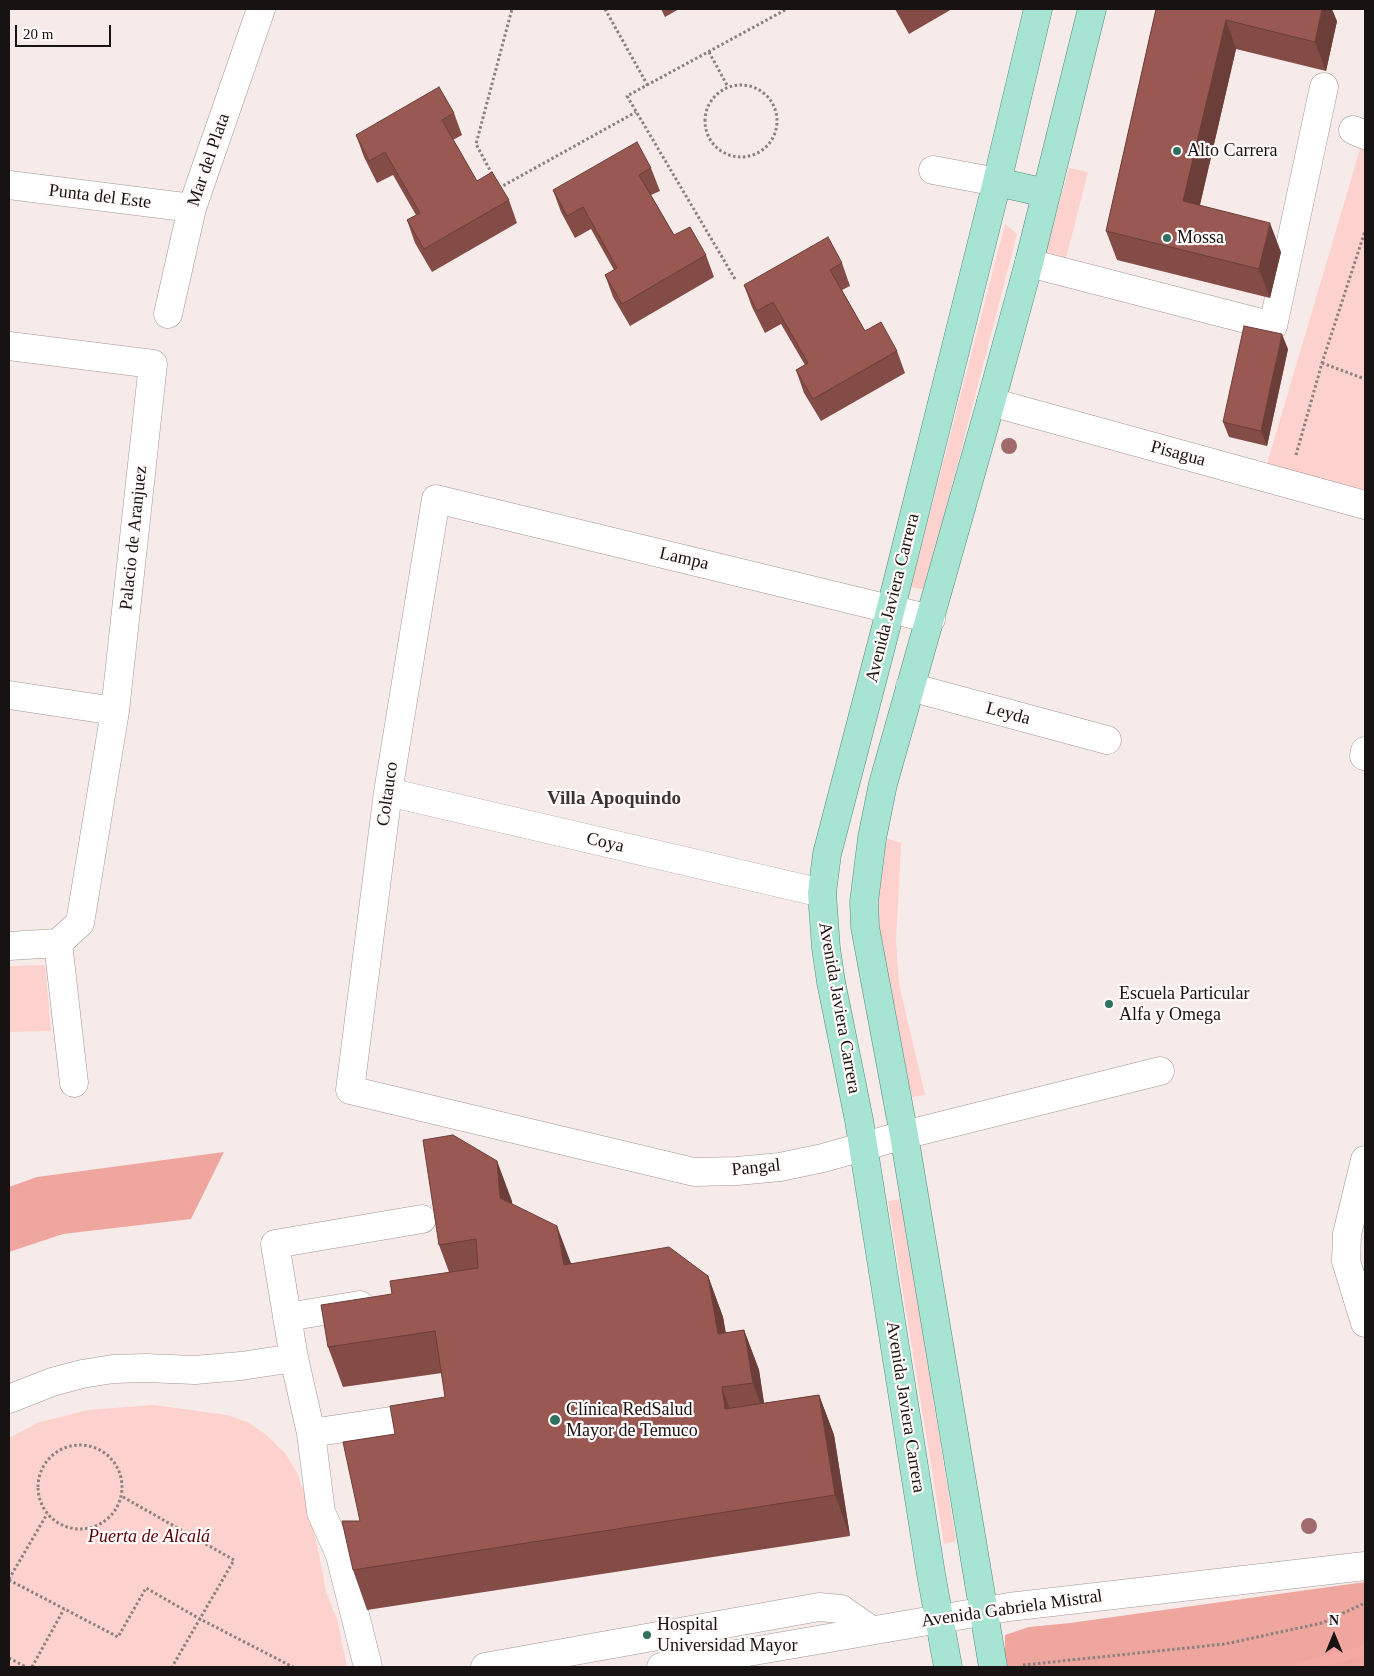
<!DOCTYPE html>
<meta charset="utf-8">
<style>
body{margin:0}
#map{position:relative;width:1374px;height:1676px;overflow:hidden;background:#f7ebe9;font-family:Georgia,serif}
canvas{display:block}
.frame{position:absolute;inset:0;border:10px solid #181313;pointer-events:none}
.north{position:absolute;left:1309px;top:1611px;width:50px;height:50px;-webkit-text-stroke:4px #fffaf9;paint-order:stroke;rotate:0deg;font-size:14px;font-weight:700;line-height:20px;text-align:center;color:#181313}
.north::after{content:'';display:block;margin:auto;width:18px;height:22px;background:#181313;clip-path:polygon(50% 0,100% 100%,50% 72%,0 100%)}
.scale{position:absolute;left:15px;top:25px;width:96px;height:22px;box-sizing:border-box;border:2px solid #181313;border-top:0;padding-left:6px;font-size:15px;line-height:18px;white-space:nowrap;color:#181313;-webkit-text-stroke:4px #fffaf9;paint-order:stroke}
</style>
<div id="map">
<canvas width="1374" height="1676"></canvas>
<div class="frame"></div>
<div class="north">N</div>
<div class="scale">20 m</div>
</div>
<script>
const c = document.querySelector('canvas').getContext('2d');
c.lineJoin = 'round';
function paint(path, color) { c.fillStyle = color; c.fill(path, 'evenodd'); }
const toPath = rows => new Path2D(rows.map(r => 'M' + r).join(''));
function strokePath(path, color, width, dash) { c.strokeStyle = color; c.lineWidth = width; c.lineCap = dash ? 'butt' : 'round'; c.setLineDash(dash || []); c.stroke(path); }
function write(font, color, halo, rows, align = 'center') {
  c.font = font + ' Georgia,serif'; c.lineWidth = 4.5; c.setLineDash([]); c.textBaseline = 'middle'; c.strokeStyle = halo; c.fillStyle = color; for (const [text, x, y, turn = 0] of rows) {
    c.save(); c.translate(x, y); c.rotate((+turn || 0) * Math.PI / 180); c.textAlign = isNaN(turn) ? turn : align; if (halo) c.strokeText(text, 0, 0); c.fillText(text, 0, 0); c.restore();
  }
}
paint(toPath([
 [1361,146,1365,148,1365,492,1266,467],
 [1069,168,1088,172,1066,258,1046,252],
 [1005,224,1017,234,925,590,911,587],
 [885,838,901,843,896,941,899,984,925,1095,912,1097,885,976,877,917,878,887],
 [45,965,51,1031,9,1032,9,966],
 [901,1199,956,1541,944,1544,888,1201],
 [154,1405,227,1415,247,1422,264,1433,285,1453,297,1473,305,1495,318,1549,326,1592,337,1619,347,1667,9,1667,9,1438,37,1423,88,1410]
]), '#fdd1cd');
paint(toPath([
 [224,1152,191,1219,63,1234,9,1252,9,1187,37,1177],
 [1365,1582,1365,1667,1005,1667,1005,1635,1029,1627,1070,1623]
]), '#efa69e');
strokePath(toPath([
 [1299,1667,1365,1651]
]), '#f4aaa3', 10);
const minor = toPath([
 [1353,130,1365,135],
 [933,170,997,182],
 [9,185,192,208],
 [1029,263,1273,326,1324,87],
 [168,314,192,208,261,9],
 [9,346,153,364,115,711,80,923,58,943,9,946],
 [991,402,1365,505],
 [931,619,436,499,388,792,350,1090,694,1172,737,1171,780,1167,823,1158,904,1135,1160,1071],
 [910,687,1107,740],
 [9,695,115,711],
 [1364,756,1365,751],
 [388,792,822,893],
 [58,943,74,1083],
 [1365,1160,1347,1234,1346,1261,1365,1323],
 [287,1317,360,1305],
 [9,1399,52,1382,82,1374,113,1369,145,1368,195,1370,241,1366,294,1358],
 [311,1433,404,1419],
 [368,1667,340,1555,321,1512,311,1433,294,1358,275,1244,422,1219],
 [485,1667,819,1607,841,1609,871,1630],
 [661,1667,1009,1607,1365,1566]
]);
const major = toPath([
 [997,182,1046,193],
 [948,1667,931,1574,859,1120,831,982,826,948,822,893,827,854,891,608,952,363,997,182,1038,9],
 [993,1667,904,1135,865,927,864,902,872,838,883,784,991,402,1029,263,1092,9]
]);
strokePath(minor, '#a19695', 29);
strokePath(major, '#4f8f7d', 29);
strokePath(toPath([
 [605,9,648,86],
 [709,52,728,87],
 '705 121a36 36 0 1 1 72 0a36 36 0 1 1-72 0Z',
 [492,174,476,144,512,9],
 [499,188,636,112],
 [735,279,627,96,787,9],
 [1322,363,1365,379],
 [1296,455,1322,363,1365,231],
 '38 1487a42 42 0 1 1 84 0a42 42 0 1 1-84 0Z',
 [123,1497,234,1560,172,1667],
 [9,1579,47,1514],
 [9,1580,118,1637,146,1588,200,1619,293,1667],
 [9,1658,26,1667],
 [1023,1665,1225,1644,1322,1623,1365,1603],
 [32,1667,64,1609]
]), '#8a8180', 3, [2.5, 2.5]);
strokePath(minor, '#fff', 28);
strokePath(major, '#a7e4d3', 28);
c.fillStyle = '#a16b6e';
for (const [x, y] of [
 [1009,446],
 [1309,1526]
]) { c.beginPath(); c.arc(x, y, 8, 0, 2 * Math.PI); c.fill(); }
paint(toPath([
 [661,9,679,9,665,17],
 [895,9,952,9,909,34],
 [1156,9,1337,21,1326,71,1236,49,1200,205,1281,252,1270,298,1117,260,1106,231],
 [454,113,462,135,453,140,477,181,509,200,517,223,432,272,415,243,407,220,416,215,393,175,377,183,364,157,356,135],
 [651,168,660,191,651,195,674,235,706,255,714,277,630,326,613,297,605,275,614,270,591,229,575,238,561,212,553,190],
 [842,263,850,286,842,290,865,331,897,351,905,373,821,421,804,393,796,370,805,365,781,324,765,333,752,307,744,285],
 [1288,349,1267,446,1229,437,1223,422],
 [497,1161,512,1204,571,1263,708,1276,723,1317,726,1333,744,1330,759,1370,764,1403,819,1395,834,1435,850,1536,367,1610,353,1570,360,1521,395,1434,445,1397,442,1373,343,1387,328,1347,392,1294,449,1272,439,1245]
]), '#844c47');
paint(toPath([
 [1322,9,1332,9,1337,21,1326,71,1315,42],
 [1226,20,1236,49,1194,230,1183,201],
 [1270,223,1281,252,1270,298,1259,269],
 [1282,334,1288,349,1267,446,1261,431],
 [497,1161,512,1201,515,1238,500,1198],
 [557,1226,572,1266,564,1265],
 [708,1276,723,1317,732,1375,718,1334],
 [744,1330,759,1370,767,1423,753,1383],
 [722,1387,736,1428,725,1409],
 [819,1395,834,1435,850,1536,835,1495]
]), '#6c3e39');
const building = toPath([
 [1156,9,1322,9,1315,42,1226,20,1183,201,1270,223,1259,269,1106,231,1156,9],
 [439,87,454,113,442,120,477,181,492,172,509,200,424,249,407,220,420,213,385,152,369,161,356,135,439,87],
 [637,142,651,168,639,175,674,235,690,227,706,255,622,304,605,275,617,268,583,207,567,216,553,190,637,142],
 [828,237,842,263,830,270,865,331,881,322,897,351,813,399,796,370,808,363,773,302,757,311,744,285,828,237],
 [1244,326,1282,334,1261,431,1223,422,1244,326],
 [453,1135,497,1161,500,1198,557,1226,564,1265,669,1247,708,1276,718,1334,744,1330,753,1383,722,1387,725,1409,819,1395,835,1495,353,1570,342,1521,360,1521,343,1442,395,1434,390,1406,445,1397,435,1331,328,1347,321,1305,392,1294,390,1281,478,1268,476,1239,439,1245,423,1140,453,1135]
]);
paint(building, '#9a5852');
strokePath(building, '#6c3e39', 1);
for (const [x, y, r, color] of [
 [1177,151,5,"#2f705f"],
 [1167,238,5,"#2f705f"],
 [1109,1004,5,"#2f705f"],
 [555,1420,6,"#2f705f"],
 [647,1635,5,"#2f705f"]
]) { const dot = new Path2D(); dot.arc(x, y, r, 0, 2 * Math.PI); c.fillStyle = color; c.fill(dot); strokePath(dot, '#fffaf9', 2); }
write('18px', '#181313', '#fffaf9', [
 ["Alto Carrera",1187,151],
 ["Mossa",1177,238],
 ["Escuela Particular",1119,994],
 ["Alfa y Omega",1119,1015],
 ["Clínica RedSalud",566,1410],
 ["Mayor de Temuco",566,1431],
 ["Hospital",657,1625],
 ["Universidad Mayor",657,1646]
], 'left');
write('18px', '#181313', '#fffaf9', [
 ["Mar del Plata",209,160,-71],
 ["Punta del Este",100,197,7],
 ["Pisagua",1178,454,15],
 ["Palacio de Aranjuez",134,538,-84],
 ["Lampa",684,559,13],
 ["Avenida Javiera Carrera",893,598,-76],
 ["Leyda",1008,714,15],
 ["Coltauco",388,794,-82],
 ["Coya",605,843,13],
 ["Avenida Javiera Carrera",839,1008,80],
 ["Pangal",756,1168,-6],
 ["Avenida Javiera Carrera",905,1407,81],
 ["Avenida Gabriela Mistral",1012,1609,-8]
]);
write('italic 18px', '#5b0209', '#fffaf9', [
 ["Puerta de Alcalá",149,1537]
]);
write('bold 19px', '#3d3433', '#fffaf9', [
 ["Villa Apoquindo",614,799]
]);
</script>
